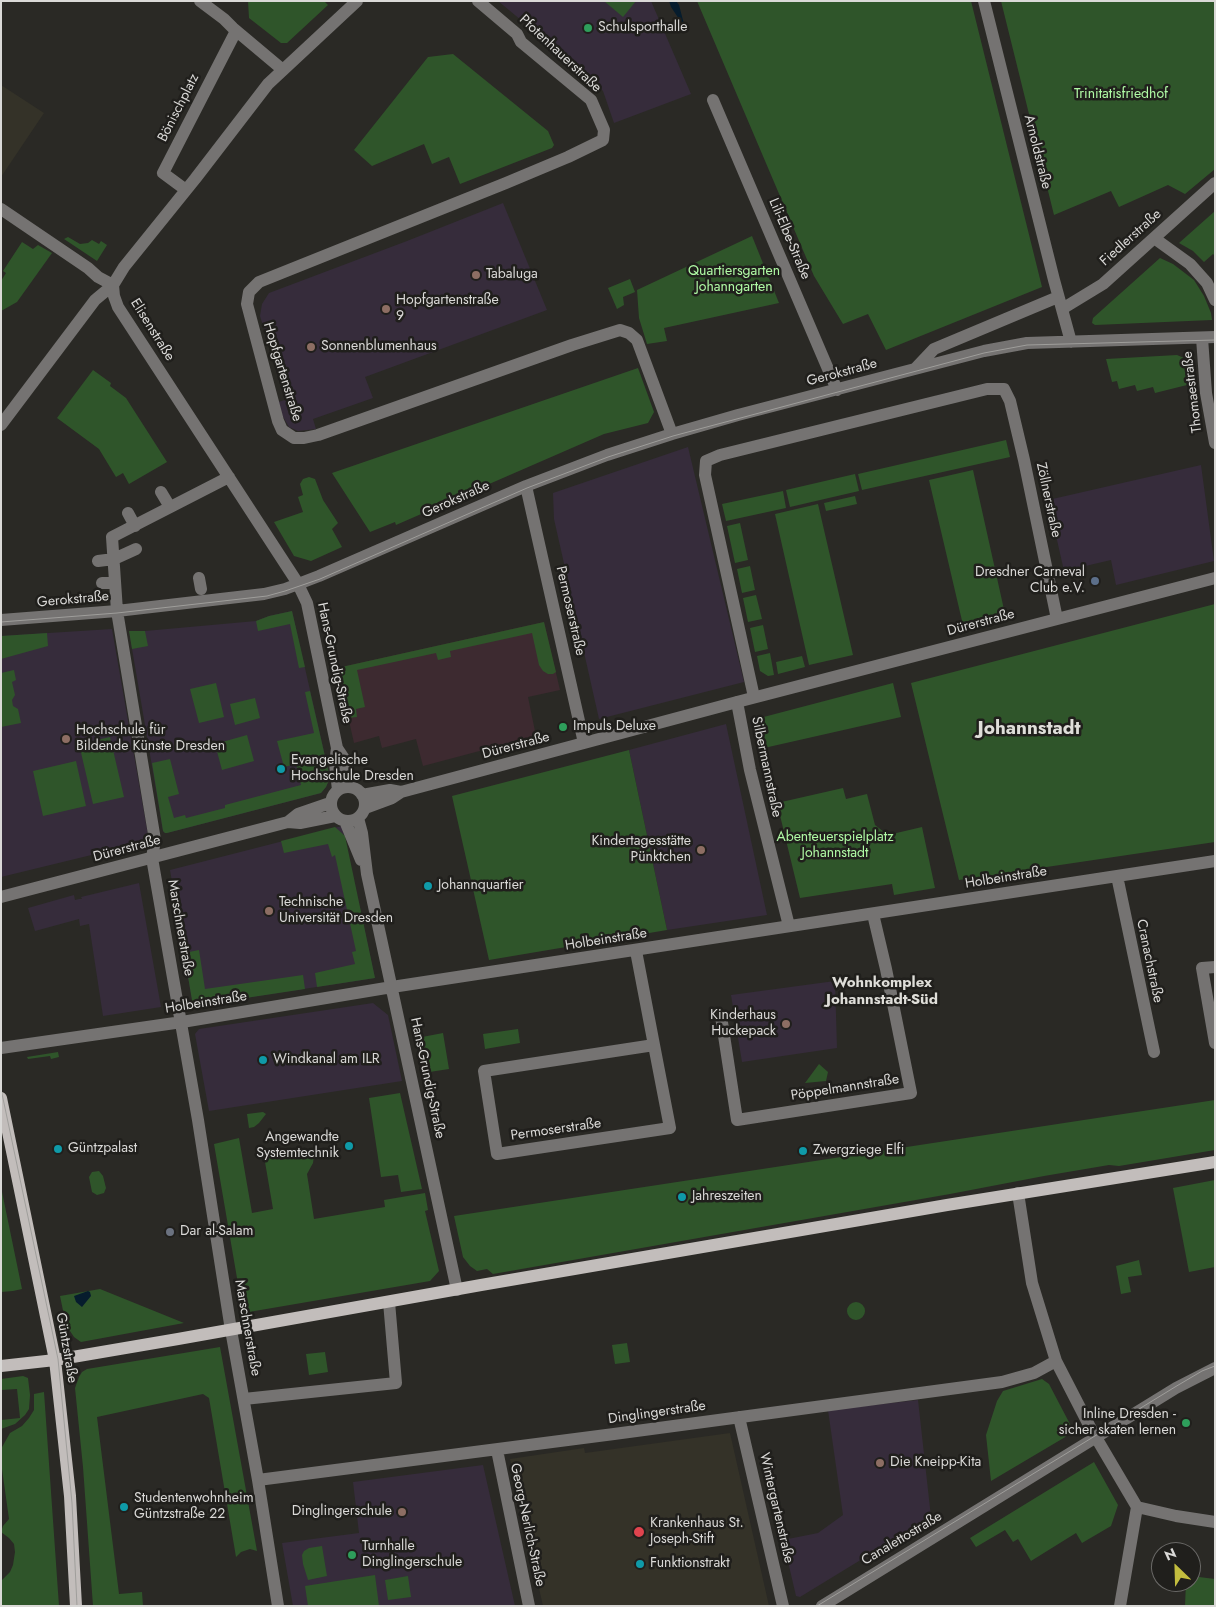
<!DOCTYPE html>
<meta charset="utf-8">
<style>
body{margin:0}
#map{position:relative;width:1216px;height:1607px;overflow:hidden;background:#2a2925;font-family:Jost,sans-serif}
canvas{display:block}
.frame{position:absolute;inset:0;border:2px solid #dad9d7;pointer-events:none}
.north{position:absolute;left:1151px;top:1542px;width:50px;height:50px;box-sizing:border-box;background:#201f1c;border:1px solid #6a6967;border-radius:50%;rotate:336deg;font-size:14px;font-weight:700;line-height:20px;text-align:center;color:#dad9d7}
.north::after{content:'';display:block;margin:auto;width:18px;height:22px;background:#c3bd3e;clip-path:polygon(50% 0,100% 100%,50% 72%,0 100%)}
</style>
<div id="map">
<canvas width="1216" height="1607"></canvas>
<div class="frame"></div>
<div class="north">N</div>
</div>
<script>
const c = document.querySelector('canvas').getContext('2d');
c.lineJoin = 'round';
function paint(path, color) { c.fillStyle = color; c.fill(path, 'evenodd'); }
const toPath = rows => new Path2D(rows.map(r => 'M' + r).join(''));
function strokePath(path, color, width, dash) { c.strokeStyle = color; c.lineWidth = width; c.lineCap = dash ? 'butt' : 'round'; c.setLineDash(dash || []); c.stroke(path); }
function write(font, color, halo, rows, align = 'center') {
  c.font = font + ' Jost,sans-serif'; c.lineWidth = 5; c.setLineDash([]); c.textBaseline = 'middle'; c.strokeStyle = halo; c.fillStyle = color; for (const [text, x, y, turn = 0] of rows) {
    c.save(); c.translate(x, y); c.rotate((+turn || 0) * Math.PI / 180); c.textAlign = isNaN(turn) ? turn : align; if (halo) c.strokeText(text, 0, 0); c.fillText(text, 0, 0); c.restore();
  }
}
paint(toPath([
 [544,622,560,690,528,697,536,736,423,766,416,739,382,748,379,736,354,743,337,668]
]), '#3d2a30');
paint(toPath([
 [1,85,44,113,1,177],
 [730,1433,769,1606,543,1606,510,1459,584,1448,585,1453]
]), '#343228');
paint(toPath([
 [498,1,651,1,691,94,614,123,603,91,585,73],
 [503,203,547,310,365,377,373,398,313,419,316,429,298,431,289,427,282,415,278,402,285,400,260,316,262,304,269,293,407,241],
 [688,447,744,682,599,719,554,519,553,493],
 [1201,465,1214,561,1116,585,1111,560,1064,571,1048,500],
 [292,611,330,778,326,787,321,793,167,833,165,833,163,831,129,631,145,631,256,621,269,616],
 [112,629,149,841,1,877,1,636],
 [726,724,767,915,667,930,629,750],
 [342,826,375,978,193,1006,170,870],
 [139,883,161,1007,103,1016,89,924,80,926,79,919,35,931,28,908,74,895,75,900,79,899,82,899,81,897],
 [835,981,837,1048,742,1062,731,995],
 [373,1003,388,1015,402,1081,209,1111,195,1034,199,1029],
 [918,1400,931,1517,800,1597,796,1596,783,1540,818,1533,843,1515,828,1410],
 [483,1465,515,1606,293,1606,282,1543,359,1533,353,1482]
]), '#362c3b');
paint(toPath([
 [248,1,324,1,328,5,287,43,281,43,249,18],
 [604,1,636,1,623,17],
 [697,1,971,1,1042,287,886,350,868,314,843,324,814,276],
 [1001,1,1215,1,1215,169,1185,194,1168,185,1119,207,1111,191,1054,215],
 [453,54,548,131,554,145,552,148,460,184,449,157,432,164,424,144,372,166,354,150,428,57],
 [1215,211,1215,256,1213,254,1204,262,1193,251,1179,243],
 [752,236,779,303,664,328,667,341,647,344,639,318,637,290],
 [68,237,80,244,88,243,92,240,99,244,101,241,107,245,97,261,64,239],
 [22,242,33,249,38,245,52,253,17,302,1,311,1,281,6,273,3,271],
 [1160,258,1173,264,1194,280,1204,296,1211,313,1212,320,1095,325,1092,323,1093,318],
 [630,279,635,292,623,297,624,305,617,309,608,288],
 [1177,355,1184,358,1187,364,1191,384,1155,393,1153,387,1137,391,1135,385,1119,389,1117,381,1112,382,1106,359],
 [638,368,654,412,648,423,604,434,480,488,479,486,466,491,467,494,396,525,395,522,370,532,332,473],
 [93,370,111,383,110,386,126,398,167,462,129,484,123,473,116,477,99,449,57,418],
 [1006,440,1010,457,862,490,858,474],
 [973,470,1005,614,963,625,929,480],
 [855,474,859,491,790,507,786,490],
 [309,477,315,479,323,500,338,523,332,529,342,547,311,561,294,556,274,522,303,512,298,497,303,495,300,484,303,479],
 [783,491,786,508,726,521,722,504],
 [855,496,857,504,826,511,824,503],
 [818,504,853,655,809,665,775,514],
 [740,523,748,560,735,563,727,526],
 [750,566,755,590,742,593,737,569],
 [756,595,762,619,748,622,743,598],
 [1215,604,1215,842,959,880,911,683],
 [292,611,305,667,299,668,290,624,258,631,256,621,269,616],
 [544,622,556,672,553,674,548,674,543,671,539,665,532,633,450,651,451,657,438,660,436,653,357,670,365,707,356,709,357,717,348,718,337,668],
 [763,625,768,649,755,652,750,628],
 [129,631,145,631,148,646,132,649],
 [47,633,48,646,1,659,1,636],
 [770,653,774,675,768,676,760,671,757,656],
 [802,656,805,667,778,674,776,662],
 [14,670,16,680,12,682,15,695,12,700,13,706,18,709,21,723,1,727,1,673],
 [216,683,224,717,199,723,190,689],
 [893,683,901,717,764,748,756,719],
 [310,691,330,778,326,787,321,793,167,833,165,833,163,831,152,763,170,759,179,794,168,797,174,818,185,815,186,818,225,808,225,805,301,785,296,764,284,767,277,741,314,733,305,692],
 [255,698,260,718,235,725,230,704],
 [247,735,254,761,222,770,215,744],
 [110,737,124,797,93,804,79,744],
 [629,750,667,930,489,960,452,796],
 [76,761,86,806,43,816,33,771],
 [843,788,846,799,867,794,875,825,888,835,922,827,935,888,894,895,892,884,800,898,777,803],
 [335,827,345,836,375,978,317,987,315,973,355,964,352,952,356,951,335,855,332,857,328,844,284,853,281,841],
 [199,950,205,989,303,975,305,989,193,1006,184,953],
 [518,1029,520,1043,485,1049,483,1034],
 [443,1033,449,1069,423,1073,417,1038],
 [58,1052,59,1057,51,1059,50,1056,28,1059,27,1057],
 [819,1064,828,1072,826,1081,805,1083],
 [400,1093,422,1189,401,1192,398,1175,381,1177,369,1098],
 [1215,1100,1215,1150,1119,1166,1109,1165,1044,1176,950,1194,493,1274,487,1269,477,1271,470,1266,463,1257,454,1216],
 [263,1112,266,1114,259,1123,254,1127,249,1128,247,1114],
 [239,1138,252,1213,273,1209,264,1156,278,1155,280,1160,314,1155,313,1163,307,1174,314,1219,385,1207,384,1200,425,1193,428,1210,425,1211,439,1271,430,1281,243,1313,214,1144],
 [99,1171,103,1176,106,1188,104,1193,97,1195,92,1192,89,1177,92,1172],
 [1215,1180,1215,1267,1189,1272,1173,1188],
 [1,1187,22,1289,13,1291,1,1292],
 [1139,1260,1142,1275,1128,1277,1131,1292,1121,1294,1116,1266],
 [100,1289,184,1323,81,1342,74,1337,66,1325,60,1296],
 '847 1311a9 9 0 1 1 18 0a9 9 0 1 1-18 0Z',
 [627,1343,630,1362,615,1364,612,1345],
 [220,1347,257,1551,250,1549,241,1552,236,1557,209,1398,203,1394,97,1417,119,1594,142,1592,143,1606,93,1606,83,1467,75,1388,79,1377,82,1372,87,1369],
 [325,1352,328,1372,309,1375,306,1354],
 [23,1376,28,1378,30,1395,29,1409,25,1415,15,1424,1,1429,1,1420,20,1418,17,1389,1,1390,1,1379],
 [1042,1379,1049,1384,1071,1426,1067,1436,991,1481,986,1435,997,1401,1003,1391],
 [44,1392,59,1606,1,1606,1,1581,10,1572,13,1565,15,1552,14,1544,9,1538,1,1532,3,1526,9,1519,1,1462,1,1449,10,1433,22,1426,29,1418,34,1410,34,1394],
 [1094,1462,1118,1505,1111,1526,1082,1543,1076,1533,1031,1561,1018,1539,1013,1542,1005,1530,976,1547,970,1538],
 [322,1546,327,1576,308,1580,303,1564,302,1555,304,1551,309,1548],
 [375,1575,379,1606,308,1606,305,1586],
 [408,1576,411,1597,388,1600,385,1580],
 [1191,1576,1215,1579,1215,1606,1185,1606,1186,1582,1191,1582]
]), '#2f552a');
paint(toPath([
 [669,1,676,1,679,5,685,28,671,7],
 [88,1291,90,1292,91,1296,82,1307,76,1302,74,1296]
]), '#061c2d');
strokePath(toPath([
 [200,1,224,19,233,28,283,70],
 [478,1,517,34,521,42,591,100,604,130,603,140,568,157,506,183,259,282,249,292,247,304,278,421,282,430,294,438,304,438,318,435,572,345,620,330,629,333,637,340,672,434],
 [984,1,1054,280,1071,342],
 [713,100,837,390],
 [186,190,163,173,236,31],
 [1,209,88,268,98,277,113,285],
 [1154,238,1190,264,1207,283,1215,300],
 [113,285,114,296,118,307,297,582,307,603,337,748,345,760,351,787],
 [1062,309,1103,284,1215,183],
 [1202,338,1206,393,1215,443],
 [916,368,934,349,1058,297],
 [1,425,95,300,113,285,124,267,195,179,268,84,357,1],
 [229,477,112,537,117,611,155,840,152,858,198,1120,231,1330,258,1480,278,1606],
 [526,486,584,743],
 [161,492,170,507],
 [128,513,135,526],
 [98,561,114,559,136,549],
 [199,578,201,589],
 [102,583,115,583],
 [1,620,117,611,264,594,285,589,319,576,526,486,607,455,672,434,738,415,984,351,1027,343,1215,337],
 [754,697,705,475,706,461,720,455,987,389,1004,389,1010,401,1024,460,1057,619],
 [737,702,750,770,789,926],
 [337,748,335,763,338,790],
 '331 804a17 17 0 1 1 34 0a17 17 0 1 1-34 0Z',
 [362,795,390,790,401,792],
 [365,808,392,798,401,792,737,702,1215,578],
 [358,818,362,833,367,874,457,1290],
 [345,821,361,860],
 [288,822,298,814,330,803],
 [1117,876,1154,1052],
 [1,897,288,822,300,823,335,816],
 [636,951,654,1045,670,1128,497,1154,484,1071,654,1045],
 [1215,967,1202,968,1215,1043],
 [721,1016,737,1120,911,1093,886,969,873,914],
 [1,1048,182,1022,392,987,1215,861],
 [1018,1193,1032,1283,1056,1361,1091,1429,1137,1507,1120,1606],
 [244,1399,396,1383,389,1302],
 [739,1417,783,1606],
 [497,1450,529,1606],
 [258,1480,614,1434,1002,1382,1034,1373,1056,1361],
 [1137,1507,1176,1516,1215,1522],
 [822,1606,1176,1388,1215,1368]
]), '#757372', 12);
strokePath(toPath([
 [1,1098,55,1360,70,1496,76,1606],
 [1,1366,55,1360,178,1339,481,1285,947,1205,1215,1162]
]), '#c2bdbb', 12);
strokePath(toPath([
 [1,622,117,613,267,596,285,591,320,579,527,488,608,457,673,436,984,353,1027,345,1215,340],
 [1,1089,58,1359,72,1503,77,1606],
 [817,1606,1175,1387,1202,1371,1215,1366]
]), '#9f9e9b', 1);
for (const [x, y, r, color] of [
 [588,28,5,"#2e9e5b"],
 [476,275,5,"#8d6e63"],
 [386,309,5,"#8d6e63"],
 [311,347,5,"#8d6e63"],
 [1095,581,5,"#5c6f8a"],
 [563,727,5,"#2e9e5b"],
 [66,739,5,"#8d6e63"],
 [281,769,5,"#0f9aa8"],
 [701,850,5,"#8d6e63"],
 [428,886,5,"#0f9aa8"],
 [269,911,5,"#8d6e63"],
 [786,1024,5,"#8d6e63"],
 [263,1060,5,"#0f9aa8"],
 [349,1146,5,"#0f9aa8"],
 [58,1149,5,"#0f9aa8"],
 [803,1151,5,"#0f9aa8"],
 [682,1197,5,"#0f9aa8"],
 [170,1232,5,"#6b7280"],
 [1186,1423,5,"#2e9e5b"],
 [880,1463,5,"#8d6e63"],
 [124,1507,5,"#0f9aa8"],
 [402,1512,5,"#8d6e63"],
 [639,1532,6,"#e0444e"],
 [352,1555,5,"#2e9e5b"],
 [640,1564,5,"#0f9aa8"]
]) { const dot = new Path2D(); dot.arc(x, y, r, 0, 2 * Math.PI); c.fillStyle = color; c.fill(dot); strokePath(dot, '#201f1c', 2); }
write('14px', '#dad9d7', '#201f1c', [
 ["Schulsporthalle",598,28],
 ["Tabaluga",486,275],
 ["Hopfgartenstraße",396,301],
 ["9",396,317],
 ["Sonnenblumenhaus",321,347],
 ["Dresdner Carneval",1085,573,"right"],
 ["Club e.V.",1085,589,"right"],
 ["Impuls Deluxe",573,727],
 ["Hochschule für",76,731],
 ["Bildende Künste Dresden",76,747],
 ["Evangelische",291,761],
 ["Hochschule Dresden",291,777],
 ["Kindertagesstätte",691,842,"right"],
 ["Pünktchen",691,858,"right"],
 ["Johannquartier",438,886],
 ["Technische",279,903],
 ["Universität Dresden",279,919],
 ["Kinderhaus",776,1016,"right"],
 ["Huckepack",776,1032,"right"],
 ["Windkanal am ILR",273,1060],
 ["Angewandte",339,1138,"right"],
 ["Systemtechnik",339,1154,"right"],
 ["Güntzpalast",68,1149],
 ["Zwergziege Elfi",813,1151],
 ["Jahreszeiten",692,1197],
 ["Dar al-Salam",180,1232],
 ["Inline Dresden -",1176,1415,"right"],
 ["sicher skaten lernen",1176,1431,"right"],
 ["Die Kneipp-Kita",890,1463],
 ["Studentenwohnheim",134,1499],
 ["Güntzstraße 22",134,1515],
 ["Dinglingerschule",392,1512,"right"],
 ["Krankenhaus St.",650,1524],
 ["Joseph-Stift",650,1540],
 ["Turnhalle",362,1547],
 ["Dinglingerschule",362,1563],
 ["Funktionstrakt",650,1564]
], 'left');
write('14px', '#dad9d7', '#201f1c', [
 ["Pfotenhauerstraße",560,54,43],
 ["Bönischplatz",179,108,-63],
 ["Arnoldstraße",1037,152,76],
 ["Fiedlerstraße",1131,238,-42],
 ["Lili-Elbe-Straße",789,239,67],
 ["Elisenstraße",152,330,58],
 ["Hopfgartenstraße",282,372,73],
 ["Gerokstraße",842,373,-15],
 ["Thomaestraße",1193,392,-97],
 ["Gerokstraße",456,500,-24],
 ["Zöllnerstraße",1048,500,78],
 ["Gerokstraße",73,600,-5],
 ["Permoserstraße",570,611,77],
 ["Dürerstraße",981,623,-15],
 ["Hans-Grundig-Straße",334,663,78],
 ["Dürerstraße",516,746,-15],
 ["Silbermannstraße",766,767,78],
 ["Dürerstraße",127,849,-15],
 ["Holbeinstraße",1006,878,-9],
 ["Marschnerstraße",180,928,80],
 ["Holbeinstraße",606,940,-9],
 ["Cranachstraße",1149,961,78],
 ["Holbeinstraße",206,1003,-9],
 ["Hans-Grundig-Straße",427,1078,78],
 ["Pöppelmannstraße",845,1088,-9],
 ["Permoserstraße",556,1130,-8],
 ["Marschnerstraße",247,1328,80],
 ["Güntzstraße",66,1348,80],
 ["Dinglingerstraße",657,1413,-8],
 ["Wintergartenstraße",776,1508,77],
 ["Georg-Nerlich-Straße",527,1525,78],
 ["Canalettostraße",902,1539,-31]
]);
write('14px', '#b0fba5', '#201f1c', [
 ["Trinitatisfriedhof",1121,95],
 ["Quartiersgarten",734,272],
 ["Johanngarten",734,288],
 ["Abenteuerspielplatz",835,838],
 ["Johannstadt",835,854]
]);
write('bold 15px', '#dfded9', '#201f1c', [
 ["Wohnkomplex",882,983],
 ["Johannstadt-Süd",882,1000]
]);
write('bold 19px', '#dfded9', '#201f1c', [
 ["Johannstadt",1029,729]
]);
</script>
